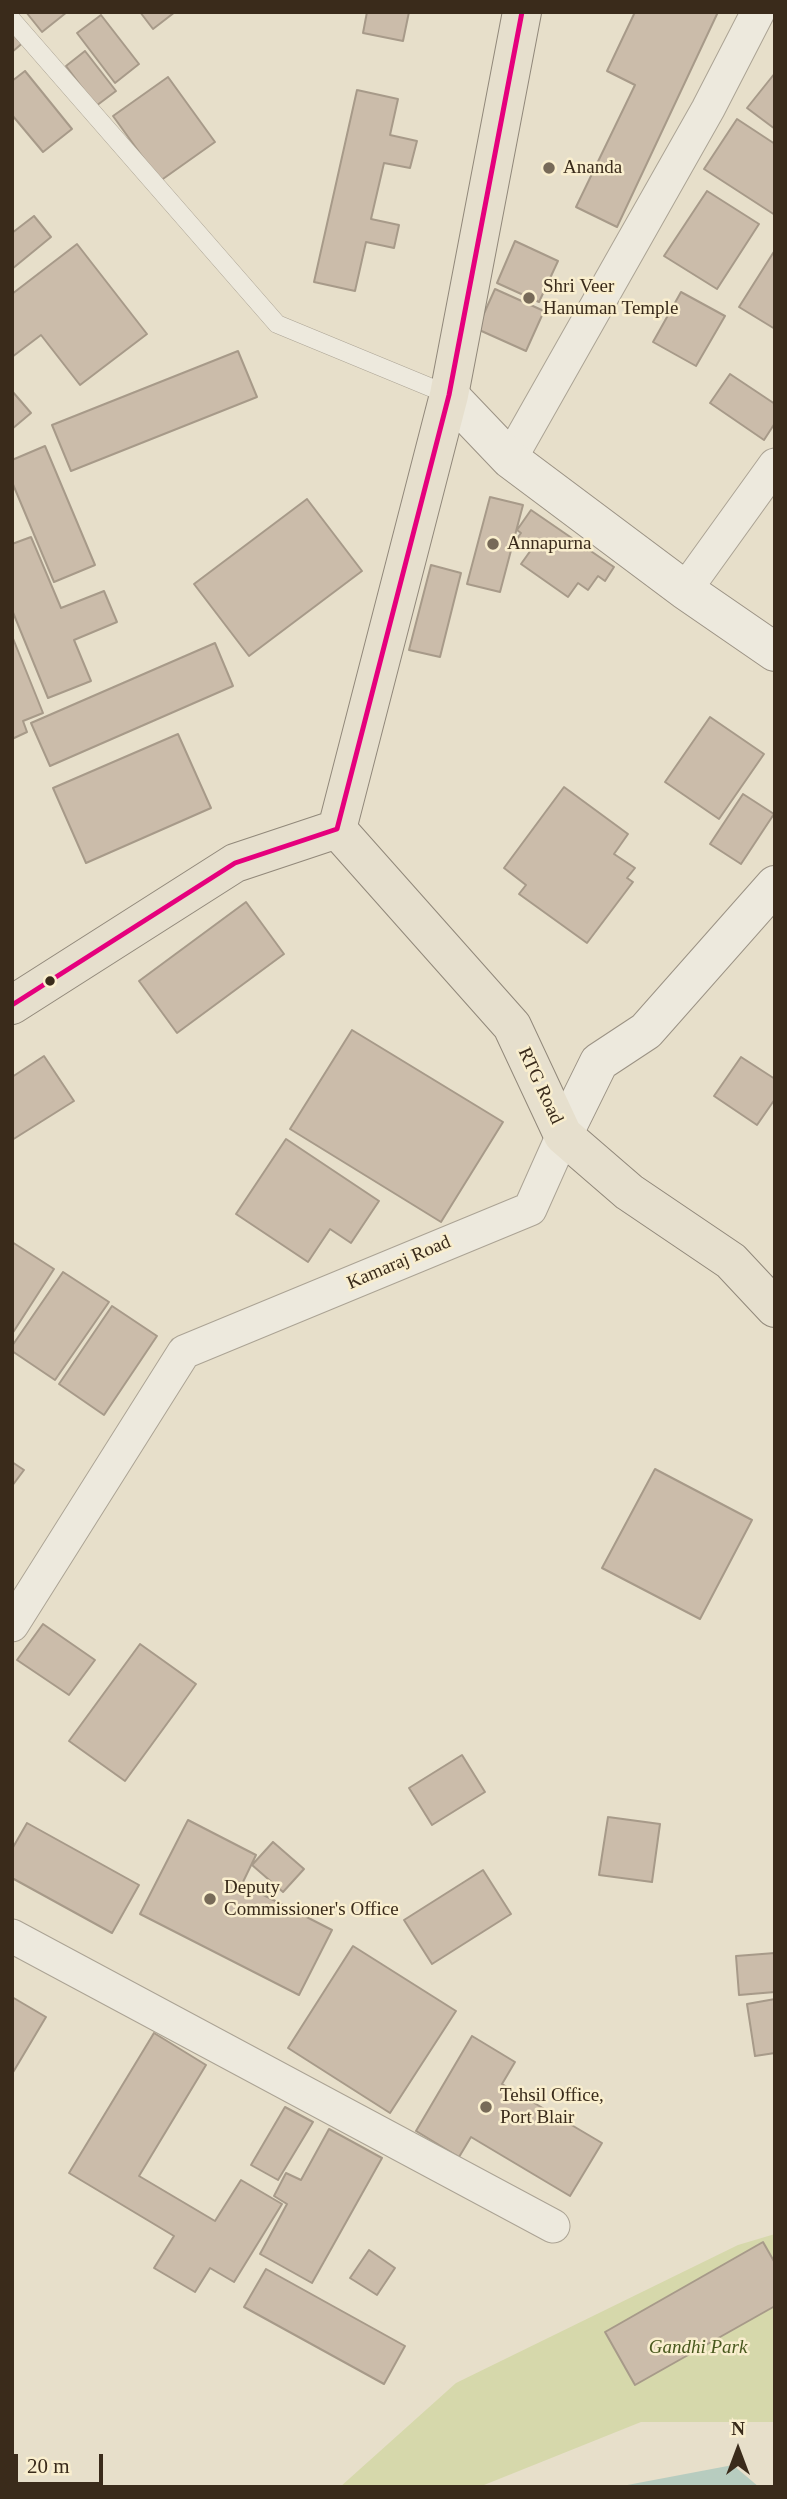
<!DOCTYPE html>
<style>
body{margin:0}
#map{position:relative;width:787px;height:2499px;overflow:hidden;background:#e7dfca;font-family:"Times New Roman",serif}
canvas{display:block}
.frame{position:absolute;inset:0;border:14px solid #3a2b1b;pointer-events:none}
.north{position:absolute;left:703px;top:2415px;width:70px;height:70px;-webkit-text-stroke:5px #f9eece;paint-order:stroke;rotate:0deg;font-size:19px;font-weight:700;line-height:28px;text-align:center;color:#3a2b1b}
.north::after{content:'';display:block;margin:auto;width:24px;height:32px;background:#3a2b1b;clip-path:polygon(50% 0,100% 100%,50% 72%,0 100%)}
.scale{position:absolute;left:14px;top:2454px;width:89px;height:32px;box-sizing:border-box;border:4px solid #3a2b1b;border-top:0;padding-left:9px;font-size:21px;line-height:24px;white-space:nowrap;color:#3a2b1b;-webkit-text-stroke:5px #f9eece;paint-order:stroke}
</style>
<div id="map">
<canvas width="787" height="2499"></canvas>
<div class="frame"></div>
<div class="north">N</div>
<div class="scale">20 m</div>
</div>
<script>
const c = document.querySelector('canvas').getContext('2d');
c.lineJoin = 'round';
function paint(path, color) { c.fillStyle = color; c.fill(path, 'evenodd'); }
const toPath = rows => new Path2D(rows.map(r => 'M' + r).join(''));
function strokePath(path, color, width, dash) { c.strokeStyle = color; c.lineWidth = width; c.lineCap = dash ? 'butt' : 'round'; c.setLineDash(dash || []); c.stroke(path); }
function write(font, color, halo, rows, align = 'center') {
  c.font = font + ' "Times New Roman",serif'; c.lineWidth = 5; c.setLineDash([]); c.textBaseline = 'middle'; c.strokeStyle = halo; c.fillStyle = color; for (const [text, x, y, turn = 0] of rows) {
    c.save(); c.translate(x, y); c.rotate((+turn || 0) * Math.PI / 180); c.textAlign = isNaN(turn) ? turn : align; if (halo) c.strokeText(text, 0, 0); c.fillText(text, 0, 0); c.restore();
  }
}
paint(toPath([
 [775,2234,775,2422,641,2422,479,2487,340,2487,456,2383,738,2245]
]), '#d6d8ab');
paint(toPath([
 [733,2465,759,2487,621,2487,622,2486]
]), '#b7ccbf');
const building = toPath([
 [26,12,67,12,42,32,26,12],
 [140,12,175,12,153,29,140,12],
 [367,12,409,12,403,41,363,33,367,12],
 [635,12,718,12,617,227,576,207,635,85,607,71,635,12],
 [101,15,139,64,115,83,77,33,101,15],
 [12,27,25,41,12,52,12,27],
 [85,51,116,91,96,106,66,66,85,51],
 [25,71,72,129,43,152,12,115,12,81,25,71],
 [775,73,775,129,747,108,775,73],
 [168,77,215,142,160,181,113,116,168,77],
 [357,90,398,99,390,135,417,141,410,168,384,163,371,219,399,225,394,248,366,242,355,291,314,282,357,90],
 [737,119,775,144,775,215,704,169,737,119],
 [707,191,759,224,717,289,664,256,707,191],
 [34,216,51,237,12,269,12,233,34,216],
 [515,241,558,261,539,302,497,283,515,241],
 [77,244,147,334,80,385,41,335,12,357,12,294,77,244],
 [775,250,775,329,739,307,775,250],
 [495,289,544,311,526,351,477,329,495,289],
 [681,292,725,316,696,366,653,342,681,292],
 [238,351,257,397,71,471,52,425,238,351],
 [730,374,775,404,775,423,764,440,710,403,730,374],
 [12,391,31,413,12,429,12,391],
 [45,446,95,565,54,582,12,482,12,460,45,446],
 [490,497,523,505,500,592,467,584,490,497],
 [307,499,362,571,249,656,194,584,307,499],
 [531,510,614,567,605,581,598,576,588,590,578,583,568,597,521,564,531,550,516,540,521,533,517,530,531,510],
 [31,537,61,608,104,591,117,622,74,640,91,681,48,698,12,610,12,544,31,537],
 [431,565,461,573,440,657,409,650,431,565],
 [12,636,43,713,23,721,27,732,12,739,12,636],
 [215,643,233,686,50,766,31,723,215,643],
 [710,717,764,754,719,819,665,782,710,717],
 [178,734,211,808,86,863,53,788,178,734],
 [564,787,628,834,614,854,635,868,627,878,633,882,587,943,519,894,526,885,504,868,564,787],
 [743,794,774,814,741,864,710,844,743,794],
 [246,902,284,954,177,1033,139,981,246,902],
 [352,1030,503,1122,441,1222,290,1129,352,1030],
 [44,1056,74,1101,12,1140,12,1077,44,1056],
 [741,1057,775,1079,775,1099,757,1125,714,1096,741,1057],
 [286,1139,379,1201,351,1243,330,1229,308,1262,236,1214,286,1139],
 [12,1242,54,1269,12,1334,12,1242],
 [63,1272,109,1302,55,1380,12,1351,12,1346,63,1272],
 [112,1306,157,1336,104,1415,59,1384,112,1306],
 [12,1462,24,1470,12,1486,12,1462],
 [655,1469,752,1520,700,1619,602,1568,655,1469],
 [43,1624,95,1660,69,1695,17,1660,43,1624],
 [140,1644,196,1684,125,1781,69,1741,140,1644],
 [462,1755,485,1792,432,1825,409,1788,462,1755],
 [608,1817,660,1824,652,1882,599,1875,608,1817],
 [188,1820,256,1855,242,1884,332,1930,299,1995,140,1914,188,1820],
 [27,1823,139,1885,112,1933,12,1878,12,1849,27,1823],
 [273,1842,304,1869,283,1892,252,1865,273,1842],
 [483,1870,511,1914,432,1964,404,1920,483,1870],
 [353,1946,456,2011,390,2113,288,2048,353,1946],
 [775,1953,775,1992,739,1995,736,1956,775,1953],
 [12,1997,46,2017,12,2074,12,1997],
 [775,1999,775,2053,755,2056,747,2004,775,1999],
 [154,2033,206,2065,139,2176,215,2221,241,2180,282,2204,234,2282,210,2268,195,2292,154,2268,174,2236,69,2173,154,2033],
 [472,2036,515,2062,502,2084,602,2143,570,2196,471,2137,459,2157,416,2131,472,2036],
 [285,2107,313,2122,278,2180,251,2165,285,2107],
 [329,2129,382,2158,312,2283,260,2254,287,2204,274,2196,286,2173,301,2180,329,2129],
 [763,2242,775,2263,775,2306,635,2385,605,2332,763,2242],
 [369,2250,395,2268,377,2295,350,2278,369,2250],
 [266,2269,405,2346,384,2384,244,2307,266,2269]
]);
paint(building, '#cbbcaa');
strokePath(building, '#a79a89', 2);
const lane = toPath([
 [12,20,277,324,449,395]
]);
const street = toPath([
 [510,459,708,109,758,12],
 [685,590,775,465],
 [12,1625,184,1352,530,1209,563,1135],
 [12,1936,553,2226]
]);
const secondary = toPath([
 [449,395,510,459,685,590,775,652],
 [563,1135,599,1062,646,1031,775,885]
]);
const primary = toPath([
 [337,829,512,1026,563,1135,629,1192,731,1261,775,1308],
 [12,1005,235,863,337,829,449,395,522,12]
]);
strokePath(lane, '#aba394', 19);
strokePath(street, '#aba394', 35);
strokePath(secondary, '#9b9284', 40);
strokePath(primary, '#91887a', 40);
strokePath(lane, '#ede9dd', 18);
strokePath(street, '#ede9dd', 33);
strokePath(secondary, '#ede9dd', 38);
strokePath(primary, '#e6dfcd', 38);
strokePath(toPath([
 [12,1005,235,863,337,829,449,395,522,12]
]), '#e5007d', 5);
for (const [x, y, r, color] of [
 [549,168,7,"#776a58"],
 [529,298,7,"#776a58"],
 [493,544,7,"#776a58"],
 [50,981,6,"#3a2b1b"],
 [210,1899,7,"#776a58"],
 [486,2107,7,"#776a58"]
]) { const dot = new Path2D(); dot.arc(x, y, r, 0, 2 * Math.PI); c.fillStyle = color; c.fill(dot); strokePath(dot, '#f9eece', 2.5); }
write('19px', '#3a2b1b', '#f9eece', [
 ["Ananda",563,168],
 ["Shri Veer",543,287],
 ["Hanuman Temple",543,309],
 ["Annapurna",507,544],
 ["Deputy",224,1888],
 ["Commissioner's Office",224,1910],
 ["Tehsil Office,",500,2096],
 ["Port Blair",500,2118]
], 'left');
write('19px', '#3a2b1b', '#f9eece', [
 ["RTG Road",540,1086,65],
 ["Kamaraj Road",399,1263,-23]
]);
write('italic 19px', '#49591f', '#f9eece', [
 ["Gandhi Park",698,2348]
]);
</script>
